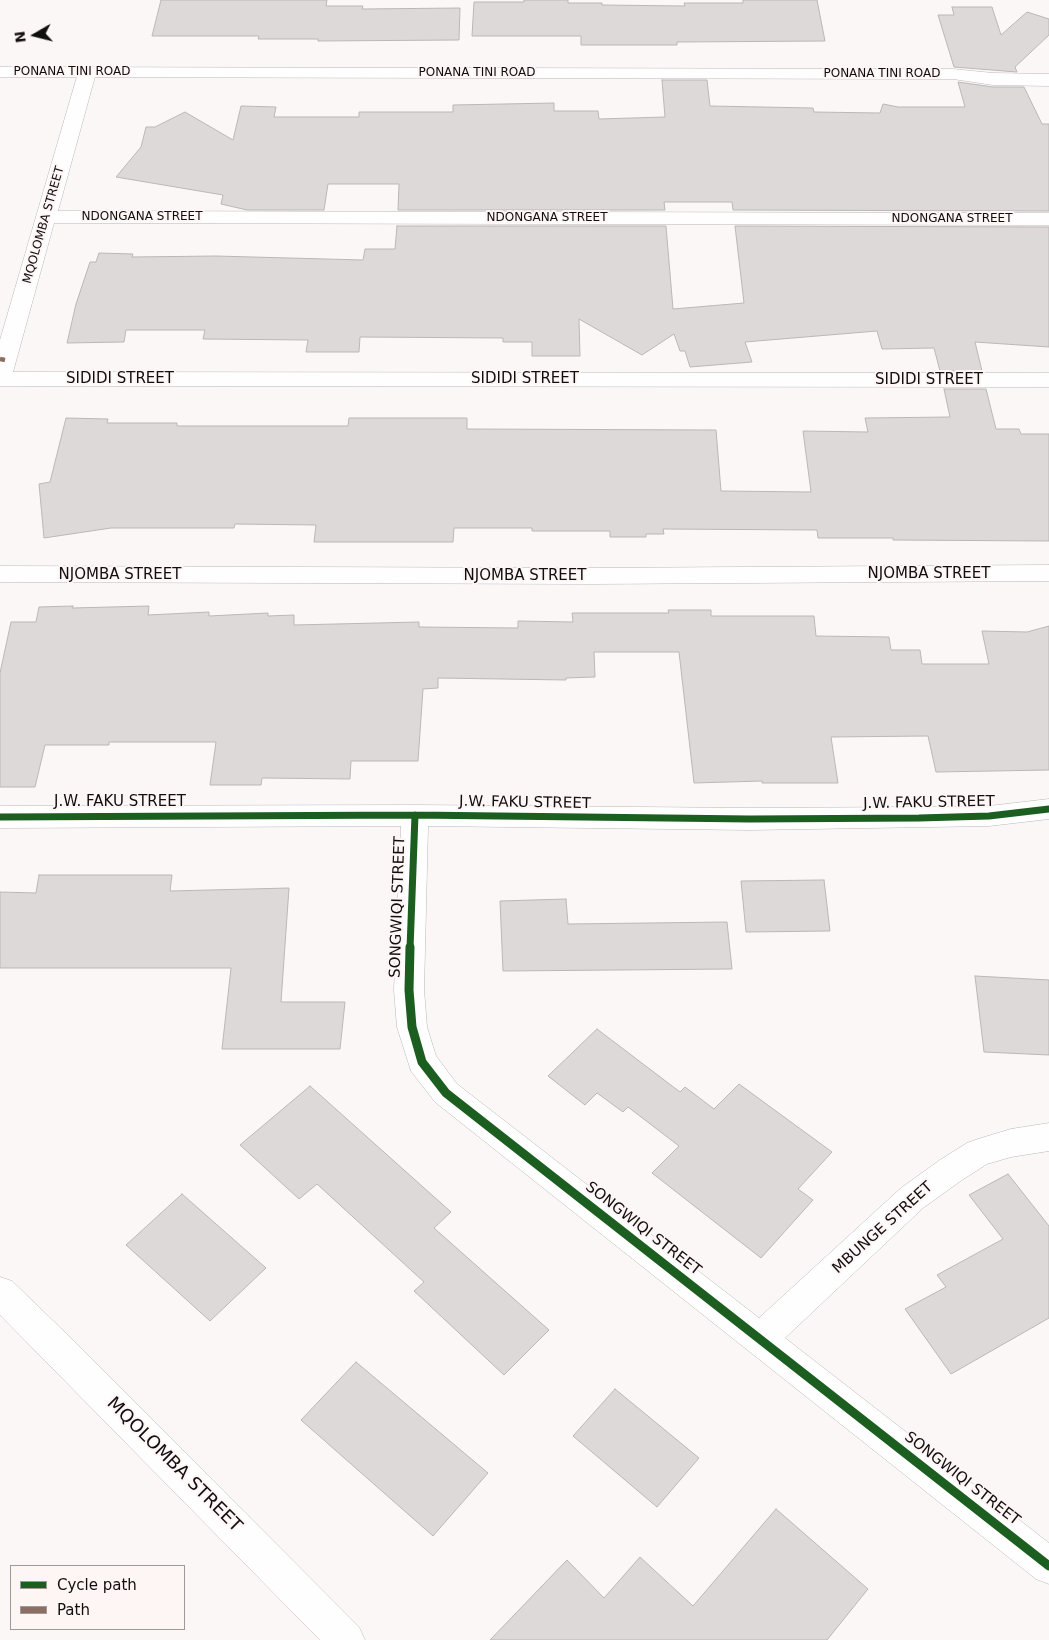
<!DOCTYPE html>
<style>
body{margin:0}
#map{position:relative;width:1049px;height:1640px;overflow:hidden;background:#fcf7f7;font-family:"DejaVu Sans",sans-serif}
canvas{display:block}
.legend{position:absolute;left:10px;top:1565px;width:175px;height:65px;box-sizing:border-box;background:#fef5f5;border:1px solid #9f9999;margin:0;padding:6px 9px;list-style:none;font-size:15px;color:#110e0e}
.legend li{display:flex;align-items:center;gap:10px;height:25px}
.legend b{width:25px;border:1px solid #9f9999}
.north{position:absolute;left:10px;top:10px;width:50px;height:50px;-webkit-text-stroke:4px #fef5f5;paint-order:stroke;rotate:262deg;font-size:14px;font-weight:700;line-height:20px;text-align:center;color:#110e0e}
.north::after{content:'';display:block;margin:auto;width:18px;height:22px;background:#110e0e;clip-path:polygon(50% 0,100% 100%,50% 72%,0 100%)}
</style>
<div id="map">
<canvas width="1049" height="1640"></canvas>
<ul class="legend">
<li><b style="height:6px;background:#1b5e20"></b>Cycle path</li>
<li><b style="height:6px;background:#8d6e63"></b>Path</li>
</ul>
<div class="north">N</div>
</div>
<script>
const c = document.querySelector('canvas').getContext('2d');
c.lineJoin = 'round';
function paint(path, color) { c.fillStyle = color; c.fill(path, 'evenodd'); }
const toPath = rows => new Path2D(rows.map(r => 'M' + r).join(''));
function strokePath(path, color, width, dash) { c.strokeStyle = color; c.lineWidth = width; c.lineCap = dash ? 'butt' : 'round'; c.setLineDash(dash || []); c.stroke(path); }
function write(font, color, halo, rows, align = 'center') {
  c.font = font + ' "DejaVu Sans",sans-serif'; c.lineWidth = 4; c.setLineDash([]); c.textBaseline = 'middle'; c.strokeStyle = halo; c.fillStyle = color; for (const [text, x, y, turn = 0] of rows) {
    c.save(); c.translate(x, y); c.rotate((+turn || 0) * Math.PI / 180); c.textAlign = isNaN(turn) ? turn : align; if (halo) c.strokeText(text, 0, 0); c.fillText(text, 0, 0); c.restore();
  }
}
const building = toPath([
 [161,0,327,0,326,6,363,6,362,9,460,8,459,40,318,41,318,39,258,39,259,36,152,36,161,0],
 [524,0,568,0,568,3,602,3,602,5,685,6,684,3,743,3,743,0,817,0,825,41,677,42,677,45,581,45,581,36,472,36,474,2,524,2,524,0],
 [952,7,992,7,1001,35,1027,12,1049,19,1049,35,1015,67,1017,72,954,67,938,15,954,15,952,7],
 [662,80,707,80,710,106,813,108,814,112,880,113,883,104,898,107,965,107,958,82,993,87,1024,87,1042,124,1049,124,1049,211,733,210,732,202,664,202,665,210,398,210,399,184,328,184,324,210,247,210,221,204,223,195,116,177,141,147,146,127,155,127,185,112,233,140,241,106,276,107,274,117,359,117,359,112,453,112,453,105,554,103,554,111,598,111,599,119,665,117,662,80],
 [397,226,666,226,673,309,744,303,735,226,1049,227,1049,347,975,342,982,371,940,371,934,348,882,349,877,331,745,342,752,362,690,367,685,351,680,351,674,334,642,355,579,319,580,356,532,356,532,342,503,342,503,338,360,337,359,352,306,352,308,340,203,339,205,330,126,330,124,342,67,343,76,304,90,262,96,262,99,253,133,254,132,257,216,256,363,260,365,249,395,249,397,226],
 [944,389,986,389,996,429,1019,429,1021,434,1049,434,1049,541,893,540,893,538,818,538,817,530,663,529,664,534,646,534,646,537,610,537,610,531,532,531,532,528,454,528,453,542,314,542,316,525,235,524,234,528,111,528,44,538,39,484,50,482,66,418,108,419,107,423,177,423,177,426,348,426,349,418,467,418,467,429,716,430,721,491,811,492,803,431,868,432,865,418,950,417,944,389],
 [73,606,72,608,149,606,148,615,209,612,209,616,268,613,268,616,294,615,294,625,419,622,419,627,518,628,518,621,573,622,572,613,669,613,668,610,711,610,711,616,814,616,816,636,889,637,891,650,920,650,922,664,989,664,982,631,1027,632,1049,626,1049,770,936,772,928,736,831,737,838,783,762,783,762,781,694,783,679,652,594,652,595,677,566,678,566,680,438,678,438,688,423,689,418,761,351,761,350,779,262,778,261,785,210,785,216,742,109,742,109,745,45,745,35,787,0,787,0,673,11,622,36,622,39,607,73,606],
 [39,875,172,875,170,891,289,888,281,1002,345,1002,340,1049,222,1049,231,968,0,968,0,892,36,893,39,875],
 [824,880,830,931,746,932,741,881,824,880],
 [566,899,568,924,727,922,732,969,503,971,500,901,566,899],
 [975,976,1049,980,1049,1055,984,1052,975,976],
 [597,1029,680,1092,685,1087,714,1109,739,1084,832,1152,798,1189,813,1200,761,1258,652,1173,679,1146,628,1107,623,1112,597,1093,585,1105,548,1076,597,1029],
 [310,1086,451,1212,434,1228,549,1330,504,1375,414,1291,424,1282,317,1184,299,1199,240,1145,310,1086],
 [1008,1174,1049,1226,1049,1318,951,1374,905,1309,946,1287,937,1275,1003,1239,969,1195,1008,1174],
 [182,1194,266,1268,210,1321,126,1245,182,1194],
 [356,1362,488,1473,433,1536,301,1420,356,1362],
 [615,1389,699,1458,657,1507,573,1436,615,1389],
 [776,1509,868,1589,827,1640,490,1640,567,1560,604,1598,640,1557,693,1606,776,1509]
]);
paint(building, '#ded9d9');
strokePath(building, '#bbb7b7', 1);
const minor = toPath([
 [87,68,93,69,96,73,58,211,1049,213,1049,225,54,223,13,372,1049,373,1049,387,0,386,0,340,78,73,81,69,87,68],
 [1049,565,1049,581,592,584,0,582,0,566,592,568,1049,565],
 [1049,799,1049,819,989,826,750,830,428,826,424,990,427,1027,436,1056,457,1084,759,1318,901,1188,940,1160,967,1143,978,1139,1011,1129,1049,1123,1049,1151,1011,1157,987,1164,962,1180,923,1208,785,1338,1049,1543,1049,1584,1036,1579,435,1102,411,1071,397,1027,394,990,401,826,0,828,0,806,415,805,750,808,919,807,989,806,1049,799],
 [0,1277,12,1281,78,1345,359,1627,365,1640,320,1640,0,1315,0,1277]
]);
const tertiary = toPath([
 [0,67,953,69,993,73,1049,74,1049,86,993,85,953,79,0,77,0,67]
]);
strokePath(minor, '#bcb7b7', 1);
strokePath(tertiary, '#bcb7b7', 1);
paint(minor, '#fffefe');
paint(tertiary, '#fffefe');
strokePath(toPath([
 [0,359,5,360]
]), '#8d6e63', 4.5, [9, 4.5]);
strokePath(toPath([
 [0,817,415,815,750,819,919,818,989,816,1049,809],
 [410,949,415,815]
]), '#1b5e20', 7);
strokePath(toPath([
 [410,947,409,990,412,1027,422,1062,446,1093,1049,1566]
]), '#1b5e20', 9);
write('12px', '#110e0e', '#fef5f5', [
 ["PONANA TINI ROAD",72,72],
 ["PONANA TINI ROAD",477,73],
 ["PONANA TINI ROAD",882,74],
 ["NDONGANA STREET",142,217],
 ["NDONGANA STREET",547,218],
 ["NDONGANA STREET",952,219],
 ["MQOLOMBA STREET",44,225,-74]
]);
write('15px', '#110e0e', '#fef5f5', [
 ["SIDIDI STREET",120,379],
 ["SIDIDI STREET",525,379],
 ["SIDIDI STREET",929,380],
 ["NJOMBA STREET",929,574],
 ["NJOMBA STREET",120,575],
 ["NJOMBA STREET",525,576],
 ["J.W. FAKU STREET",120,802],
 ["J.W. FAKU STREET",525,803,1],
 ["J.W. FAKU STREET",929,803,-1],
 ["SONGWIQI STREET",398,907,-88],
 ["MBUNGE STREET",883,1228,-42],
 ["SONGWIQI STREET",643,1229,38],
 ["SONGWIQI STREET",962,1479,38]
]);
write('18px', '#110e0e', '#fef5f5', [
 ["MQOLOMBA STREET",174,1465,45]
]);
</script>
